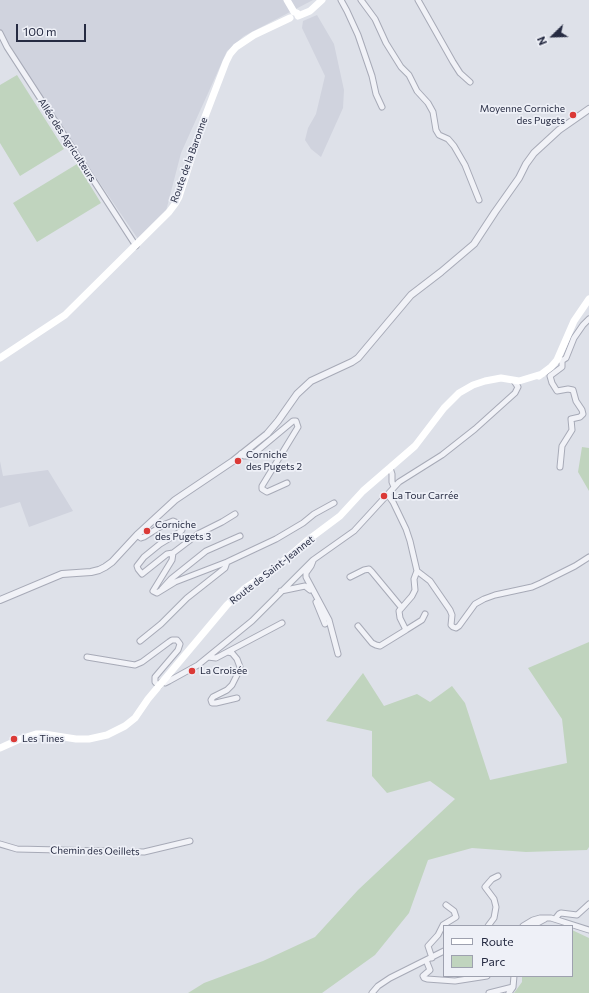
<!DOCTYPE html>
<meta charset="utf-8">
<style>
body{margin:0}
#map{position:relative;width:589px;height:993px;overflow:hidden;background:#dee1e9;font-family:Commissioner,sans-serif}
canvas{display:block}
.legend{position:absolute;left:443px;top:925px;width:130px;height:52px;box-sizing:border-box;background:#eef0f7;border:1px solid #9ea1af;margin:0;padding:5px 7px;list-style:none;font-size:12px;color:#262b42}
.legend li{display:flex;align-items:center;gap:8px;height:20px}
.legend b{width:20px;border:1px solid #9ea1af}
.north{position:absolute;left:533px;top:16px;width:40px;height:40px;-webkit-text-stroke:3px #eef0f7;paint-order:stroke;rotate:247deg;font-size:11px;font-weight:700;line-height:16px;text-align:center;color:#262b42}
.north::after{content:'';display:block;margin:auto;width:14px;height:18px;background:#262b42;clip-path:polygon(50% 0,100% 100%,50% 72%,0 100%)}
.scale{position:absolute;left:16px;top:24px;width:70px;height:18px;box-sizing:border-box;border:2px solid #262b42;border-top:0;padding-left:5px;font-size:12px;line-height:14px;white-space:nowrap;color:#262b42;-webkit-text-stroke:3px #eef0f7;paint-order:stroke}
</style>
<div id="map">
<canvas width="589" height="993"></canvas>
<ul class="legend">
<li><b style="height:5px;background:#fff"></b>Route</li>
<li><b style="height:11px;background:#c0d4be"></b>Parc</li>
</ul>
<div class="north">N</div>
<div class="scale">100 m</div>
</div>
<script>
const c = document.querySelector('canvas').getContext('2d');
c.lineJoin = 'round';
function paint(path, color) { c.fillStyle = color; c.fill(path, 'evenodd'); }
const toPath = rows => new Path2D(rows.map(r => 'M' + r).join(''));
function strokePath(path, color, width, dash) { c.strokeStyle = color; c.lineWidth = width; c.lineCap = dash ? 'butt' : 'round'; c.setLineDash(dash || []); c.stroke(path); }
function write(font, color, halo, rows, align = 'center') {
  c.font = font + ' Commissioner,sans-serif'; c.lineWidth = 3.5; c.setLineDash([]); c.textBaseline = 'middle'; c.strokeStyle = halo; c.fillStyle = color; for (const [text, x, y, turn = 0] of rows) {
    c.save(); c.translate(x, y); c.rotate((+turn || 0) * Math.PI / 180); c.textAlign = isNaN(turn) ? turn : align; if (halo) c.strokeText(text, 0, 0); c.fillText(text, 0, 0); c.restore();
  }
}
paint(toPath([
 [0,0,313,0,244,36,227,51,181,153,166,211,138,239,46,104,0,29],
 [317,15,334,44,344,90,343,108,321,157,311,149,305,140,308,128,316,114,325,76,302,28,303,21],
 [0,461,3,476,48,470,73,511,29,527,20,502,0,508]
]), '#d0d3de');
paint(toPath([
 [17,75,64,149,20,176,0,143,0,85],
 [77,164,101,203,37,242,13,203],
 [582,447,589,448,589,491,578,472],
 [589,642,589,847,587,850,526,852,472,848,428,860,409,913,375,955,322,993,188,993,204,983,263,961,315,937,358,890,455,799,430,781,387,793,372,776,372,731,326,721,363,673,384,706,417,694,430,702,452,686,465,703,490,780,567,763,562,719,528,668],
 [572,930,589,938,589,993,514,993,522,982,522,976,572,976]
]), '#c0d4be');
const minor = toPath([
 [341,0,347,11,358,35,372,76,376,94,382,107],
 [361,0,375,19,386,43,401,67,409,75,417,91,428,103,433,112,436,130,439,135,448,139,454,146,465,165,479,200],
 [418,0,453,62,460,73,470,82],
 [0,33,7,47,136,246],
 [559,360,563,360,566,358,574,338,583,325,589,319],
 [241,454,244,456,251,456,293,421,296,421,298,427,262,486,262,489,267,492,287,483],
 [560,467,562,446,572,430,571,419,580,417,583,414,582,410,576,401,573,390,568,389,557,391,552,383,550,376,562,367,562,360],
 [390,468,392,474,392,482,394,487],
 [388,495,393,502,406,529,410,541,417,571,430,581,450,610,452,615,451,625,453,627,456,628,459,626,475,604,484,599,495,595,532,587,541,583,575,566,589,557],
 [137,535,141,538,144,537,163,525,173,521,180,524,182,527,182,530,180,532,160,544,144,557,137,566,138,569,142,574,167,554,173,553,172,560,153,591,157,593,175,582,227,562,276,539,303,523,314,514,334,503],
 [173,553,198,534,222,522,235,514],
 [313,561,311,566,306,573,306,577,329,620,338,654],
 [350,577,364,570,369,569,372,572,401,607],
 [162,589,171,579,206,551,240,536],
 [281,591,305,586,310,590],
 [316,602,325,624],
 [358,626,372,643,376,645,380,646,406,630,400,618,399,611,412,596,415,590,414,579,417,571],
 [406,630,422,620,425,614],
 [140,641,161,624,187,598,225,568,227,562],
 [228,652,232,653,237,659,240,667,239,671,232,685,227,690,213,697,211,700,212,703,216,703,237,698],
 [87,657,135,665,142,662,169,642,172,640,177,640,180,644,178,650,155,677,155,682,159,686],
 [208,657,216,658,282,623],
 [162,682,165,683,169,681,198,665,252,621,313,560,354,531,399,482,442,455,475,429,515,393,518,387,514,381],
 [0,844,17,849,144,852,190,841],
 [555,919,559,914,561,913,577,915,589,904],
 [488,926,494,918,496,907,494,899,485,887,492,879,498,876],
 [523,926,533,920,540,918,551,918,589,930],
 [532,926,545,919],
 [432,958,428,946,438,935,443,925,456,917,454,911,446,905],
 [426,960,430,970,423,976,424,978,427,979,455,981,487,976],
 [372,993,378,986,390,978,444,951],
 [489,993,513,987],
 [509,993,513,987,514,976]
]);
const tertiary = toPath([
 [0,600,62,574,91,572,99,570,105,567,112,562,137,535,175,500,233,461,267,434,278,421,297,394,311,381,352,362,358,358,411,295,441,272,474,244,495,212,519,178,526,164,534,153,559,130,589,109]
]);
strokePath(minor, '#a7aab7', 7);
strokePath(tertiary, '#a7aab7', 8);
strokePath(minor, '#f1f2f7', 5);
strokePath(tertiary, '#f1f2f7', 6);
strokePath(toPath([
 [287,0,294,12,297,13,298,16],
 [298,16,310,11,322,0],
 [0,358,65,315,169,212,175,204,179,197,203,122,226,62,230,54,236,47,254,35,290,18],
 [539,376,551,367,557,360,574,321,589,299],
 [0,748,20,739,36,734,44,734,76,739,89,739,107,735,125,726,135,718,148,699,227,605,244,589,278,566,308,540,340,516,363,491,415,446,444,408,459,393,473,385,485,381,501,378,519,381,542,374]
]), '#fff', 7);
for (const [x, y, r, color] of [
 [573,115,4,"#db3a37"],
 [238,461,4,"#db3a37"],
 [384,496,4,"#db3a37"],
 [147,531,4,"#db3a37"],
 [192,671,4,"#db3a37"],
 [14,739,4,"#db3a37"]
]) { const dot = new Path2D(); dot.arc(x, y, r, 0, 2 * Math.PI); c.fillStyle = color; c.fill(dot); strokePath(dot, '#eef0f7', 1.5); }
write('10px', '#262b42', '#eef0f7', [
 ["Moyenne Corniche",565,109,"right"],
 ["des Pugets",565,121,"right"],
 ["Corniche",246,455],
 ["des Pugets 2",246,467],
 ["La Tour Carrée",392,496],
 ["Corniche",155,525],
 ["des Pugets 3",155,537],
 ["La Croisée",200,671],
 ["Les Tines",22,739]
], 'left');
write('10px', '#262b42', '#eef0f7', [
 ["Allée des Agriculteurs",67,140,57],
 ["Route de la Baronne",189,160,-70],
 ["Route de Saint-Jeannet",272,570,-38],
 ["Chemin des Oeillets",95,851,1]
]);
</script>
